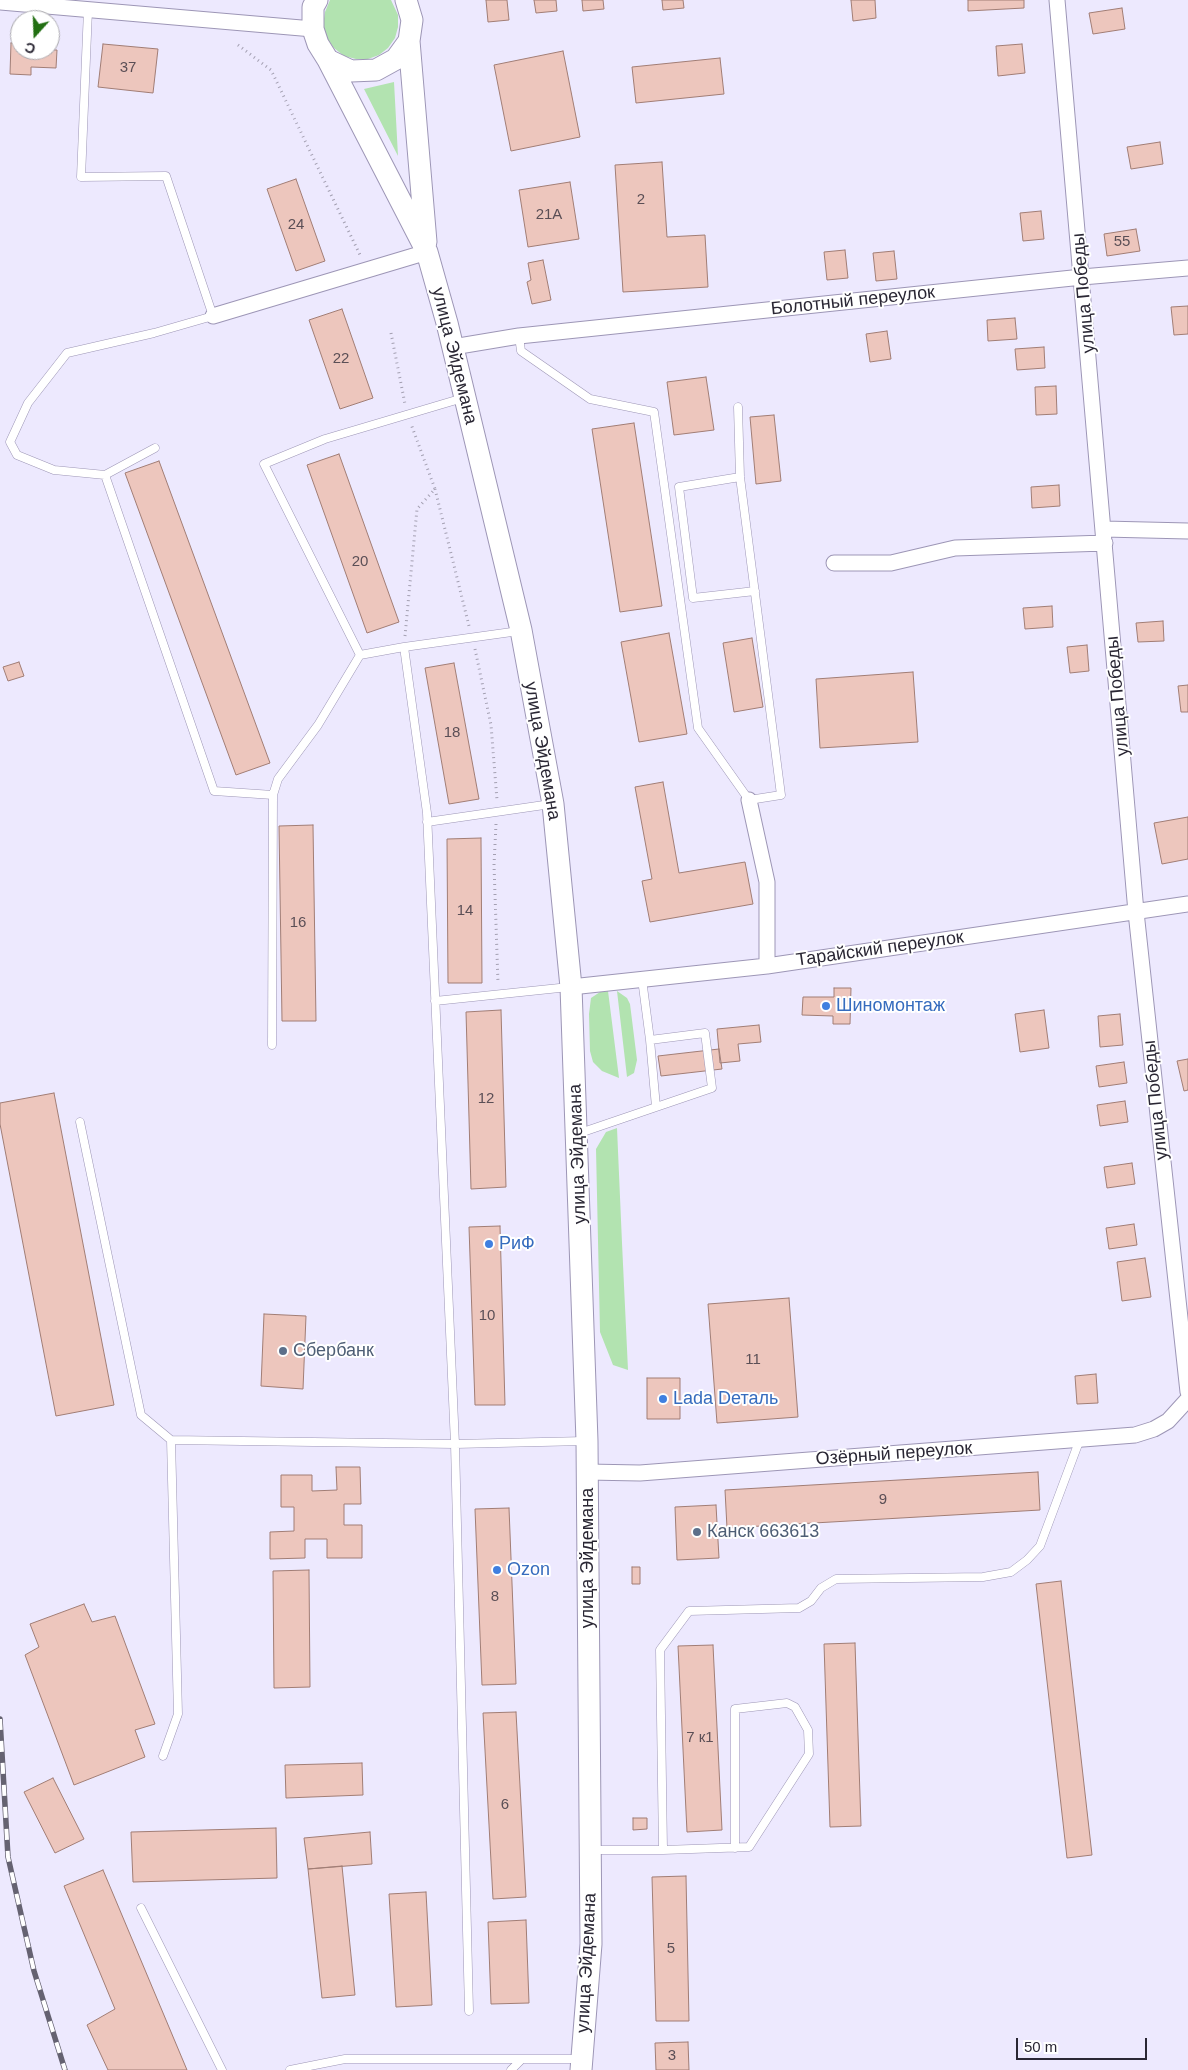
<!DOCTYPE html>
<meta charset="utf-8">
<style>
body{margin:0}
#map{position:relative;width:1188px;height:2070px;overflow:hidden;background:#ede9fe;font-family:Arial,sans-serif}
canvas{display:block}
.north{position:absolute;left:10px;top:10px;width:50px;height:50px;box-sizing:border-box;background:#fff;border:1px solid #aaa9ae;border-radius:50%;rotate:200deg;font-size:14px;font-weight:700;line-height:20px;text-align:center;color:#2a2734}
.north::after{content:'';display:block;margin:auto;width:18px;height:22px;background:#226f12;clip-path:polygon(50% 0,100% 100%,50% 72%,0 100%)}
.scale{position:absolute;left:1016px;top:2038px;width:131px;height:22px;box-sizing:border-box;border:2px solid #2a2734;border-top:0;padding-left:6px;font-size:15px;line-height:18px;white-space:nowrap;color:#2a2734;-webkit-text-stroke:4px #fff;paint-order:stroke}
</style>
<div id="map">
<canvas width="1188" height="2070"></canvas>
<div class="north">С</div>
<div class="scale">50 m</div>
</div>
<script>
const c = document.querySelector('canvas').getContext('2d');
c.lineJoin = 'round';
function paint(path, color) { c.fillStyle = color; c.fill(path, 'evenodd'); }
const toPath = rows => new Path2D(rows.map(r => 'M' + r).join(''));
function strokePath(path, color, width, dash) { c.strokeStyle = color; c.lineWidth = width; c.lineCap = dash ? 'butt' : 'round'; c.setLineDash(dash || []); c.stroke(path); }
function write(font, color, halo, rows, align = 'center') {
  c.font = font + ' Arial,sans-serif'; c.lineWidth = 4; c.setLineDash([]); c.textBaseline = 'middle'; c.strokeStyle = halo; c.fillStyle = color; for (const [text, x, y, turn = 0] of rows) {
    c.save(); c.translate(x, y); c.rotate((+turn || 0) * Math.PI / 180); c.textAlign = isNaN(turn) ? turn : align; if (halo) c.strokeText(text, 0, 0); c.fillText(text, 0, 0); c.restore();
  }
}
paint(toPath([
 [330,0,391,0,398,15,398,27,395,38,388,48,379,55,368,59,356,59,344,56,334,48,326,37,323,25,325,12],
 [394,82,398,156,364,89],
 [608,991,619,1078,602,1071,593,1062,590,1051,589,1014,591,998,600,992],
 [617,991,627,998,630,1004,637,1060,634,1073,627,1077],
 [617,1128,622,1243,628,1370,613,1365,600,1332,596,1149,606,1132]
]), '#b2e3b0');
const building = toPath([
 [486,0,507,0,509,20,488,22,486,0],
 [534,0,556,0,557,11,536,13,534,0],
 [582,0,603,0,604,9,583,11,582,0],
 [662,0,683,0,684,8,663,10,662,0],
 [851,0,875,0,876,18,853,21,851,0],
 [968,0,1024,0,1024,8,968,11,968,0],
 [1122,8,1125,29,1093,34,1089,13,1122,8],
 [11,43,20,43,20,50,57,50,56,68,31,67,31,75,10,74,11,43],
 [103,44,158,49,153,93,98,87,103,44],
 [1022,44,1025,73,998,76,996,46,1022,44],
 [563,51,580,137,511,151,494,65,563,51],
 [720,58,724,94,636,103,632,67,720,58],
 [1160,142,1163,164,1131,169,1127,147,1160,142],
 [662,162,667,237,705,235,708,287,623,292,615,165,662,162],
 [296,179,325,261,296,271,267,189,296,179],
 [570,182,579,239,528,247,519,190,570,182],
 [1041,211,1044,239,1023,241,1020,213,1041,211],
 [1136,229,1140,251,1107,256,1104,234,1136,229],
 [845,250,848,278,827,280,824,252,845,250],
 [894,251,897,279,876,281,873,253,894,251],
 [543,260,551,300,532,304,527,282,531,280,528,263,543,260],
 [1188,306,1188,334,1174,335,1171,307,1188,306],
 [342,309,373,398,340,409,309,320,342,309],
 [1015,318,1017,339,988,341,987,320,1015,318],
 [887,331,891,359,870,362,866,334,887,331],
 [1044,347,1045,368,1017,370,1015,349,1044,347],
 [706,377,714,430,674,435,667,382,706,377],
 [1056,386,1057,414,1036,415,1035,387,1056,386],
 [774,415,781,481,756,484,750,417,774,415],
 [634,423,662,606,620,612,592,429,634,423],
 [339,454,399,622,367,633,307,465,339,454],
 [159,461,270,763,236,775,125,473,159,461],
 [1059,485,1060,506,1032,508,1031,487,1059,485],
 [1052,606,1053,627,1025,629,1023,608,1052,606],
 [1163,621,1164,641,1138,642,1136,623,1163,621],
 [669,633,687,734,639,742,621,642,669,633],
 [752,638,763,707,734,712,723,643,752,638],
 [1087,645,1089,671,1070,673,1067,647,1087,645],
 [19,662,24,676,8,681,3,667,19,662],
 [454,663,479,799,449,804,425,668,454,663],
 [913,672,918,742,820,748,816,679,913,672],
 [1188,685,1188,712,1181,712,1178,686,1188,685],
 [663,782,679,873,745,862,753,904,650,922,642,881,652,879,635,787,663,782],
 [1188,817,1188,859,1162,864,1154,823,1188,817],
 [313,825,316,1021,282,1021,279,826,313,825],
 [481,838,482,983,448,983,447,839,481,838],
 [834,988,851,988,850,1024,833,1024,833,1016,802,1015,803,997,834,997,834,988],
 [501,1010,506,1187,471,1189,466,1012,501,1010],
 [1044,1010,1049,1048,1020,1052,1015,1014,1044,1010],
 [1120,1014,1123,1045,1100,1047,1098,1016,1120,1014],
 [759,1025,761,1042,738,1044,740,1061,720,1063,717,1029,759,1025],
 [719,1049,722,1069,661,1076,658,1056,719,1049],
 [1188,1059,1188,1090,1184,1091,1177,1061,1188,1059],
 [1124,1062,1127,1083,1099,1087,1096,1066,1124,1062],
 [54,1093,114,1405,56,1416,0,1124,0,1103,54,1093],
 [1125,1101,1128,1122,1100,1126,1097,1105,1125,1101],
 [1132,1163,1135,1184,1107,1188,1104,1167,1132,1163],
 [1134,1224,1137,1245,1109,1249,1106,1228,1134,1224],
 [500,1226,505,1405,475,1405,469,1227,500,1226],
 [1145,1258,1151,1297,1122,1301,1117,1262,1145,1258],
 [789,1298,798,1417,717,1423,708,1304,789,1298],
 [264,1314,306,1316,303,1389,261,1386,264,1314],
 [1096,1374,1098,1403,1077,1404,1075,1376,1096,1374],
 [647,1378,680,1378,680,1419,647,1419,647,1378],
 [336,1467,360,1467,361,1504,344,1504,344,1525,362,1525,362,1558,327,1558,327,1539,305,1539,305,1558,270,1559,270,1532,294,1531,294,1507,281,1507,281,1475,312,1475,312,1491,337,1490,336,1467],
 [1038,1472,1040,1510,727,1528,725,1490,1038,1472],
 [716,1505,719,1558,677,1560,675,1507,716,1505],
 [509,1508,516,1684,482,1685,475,1509,509,1508],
 [632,1567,640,1567,640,1584,632,1584,632,1567],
 [309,1570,310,1687,274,1688,273,1571,309,1570],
 [1061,1581,1092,1855,1067,1858,1036,1584,1061,1581],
 [84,1604,92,1622,115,1616,155,1724,135,1730,145,1757,74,1785,25,1655,39,1647,30,1624,84,1604],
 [855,1643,861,1826,830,1827,824,1644,855,1643],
 [713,1645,722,1830,687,1832,678,1646,713,1645],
 [516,1712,526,1897,493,1899,483,1713,516,1712],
 [362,1763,363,1795,286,1798,285,1765,362,1763],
 [53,1778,84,1839,55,1853,24,1792,53,1778],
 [633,1818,647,1818,647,1829,633,1830,633,1818],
 [276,1828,277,1878,133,1882,131,1832,276,1828],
 [370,1832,372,1864,308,1869,304,1838,370,1832],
 [342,1866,355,1995,322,1998,308,1869,342,1866],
 [103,1870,187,2070,108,2070,87,2025,115,2009,64,1886,103,1870],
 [686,1876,689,2021,656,2021,652,1877,686,1876],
 [426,1892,432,2005,396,2007,389,1894,426,1892],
 [526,1920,529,2003,491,2004,488,1922,526,1920],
 [688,2042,689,2070,656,2070,655,2043,688,2042]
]);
paint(building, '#edc6bd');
strokePath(building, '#a17d75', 1);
const lane = toPath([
 [88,10,81,177,166,176,213,316,154,333,67,353,28,403,10,442,17,455,54,470,105,475,155,448],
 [519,336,521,351,590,399,654,412,698,728,749,800,781,795,740,477,738,407],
 [105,475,214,791,273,795],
 [740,477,679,487,693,598,755,591],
 [360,655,264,464,325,439,463,398],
 [427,822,551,804],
 [435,1001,569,987],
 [650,1040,656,1107],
 [272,1045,273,795,278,779,318,725,360,655,404,647],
 [80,1122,141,1415,171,1440],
 [577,1134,712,1088,705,1033,650,1040,642,979],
 [163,1756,178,1714,171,1440,455,1444,585,1441],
 [593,1850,663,1850,660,1650,689,1611,799,1608,811,1601,821,1588,836,1579,983,1577,1011,1572,1027,1560,1040,1546,1080,1439],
 [663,1850,749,1847,809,1754,808,1730,795,1707,787,1703,735,1709,735,1848],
 [141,1908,222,2070],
 [469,2011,455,1444,427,813,404,647,519,631],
 [290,2070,345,2059,580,2059],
 [511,2070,521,2060]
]);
const street = toPath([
 [1057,0,1136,912,1188,1392],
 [0,2,313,29],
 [213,316,427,252],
 [453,347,519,336,1082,277,1188,268],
 [1104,529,1188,531],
 [834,563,891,563,955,548,1105,543],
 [749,800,767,882,767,966],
 [571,987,767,966,1188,904],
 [587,1472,640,1473,1135,1435,1154,1429,1168,1421,1188,1399]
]);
const secondary = toPath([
 [317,0,313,7,313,29,318,44,328,60,427,252,447,323,521,630,553,804,571,987,587,1441,591,1944,581,2070],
 [409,41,426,242],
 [328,60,351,71,376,70,396,59,409,41,412,20,406,0]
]);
strokePath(lane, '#9d96b6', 9);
strokePath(street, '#9d96b6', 17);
strokePath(secondary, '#9d96b6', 23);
strokePath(toPath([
 [238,45,271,70,361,257],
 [391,333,405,404],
 [435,489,469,626],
 [405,636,417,509,435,489,411,424],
 [475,649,491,725,497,800],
 [496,824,494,865,498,983]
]), '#a4a0b2', 3, [1, 4]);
strokePath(lane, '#fff', 8);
strokePath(street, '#fff', 15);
strokePath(secondary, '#fff', 21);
const rail = toPath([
 [0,1719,8,1857,34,1971,65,2070]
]);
strokePath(rail, '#656271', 5.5);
strokePath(rail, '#fff', 4, [11]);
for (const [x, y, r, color] of [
 [826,1006,5,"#3f7fe0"],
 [489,1244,5,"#3f7fe0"],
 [283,1351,5,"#5c6f8a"],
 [663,1399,5,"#3f7fe0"],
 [697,1532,5,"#5c6f8a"],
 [497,1570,5,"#3f7fe0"]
]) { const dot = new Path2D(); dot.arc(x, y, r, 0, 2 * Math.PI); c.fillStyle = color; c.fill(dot); strokePath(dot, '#fff', 2); }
write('15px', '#5b4f56', null, [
 ["37",128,68],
 ["2",641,200],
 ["21А",549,215],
 ["24",296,225],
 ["55",1122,242],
 ["22",341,359],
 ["20",360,562],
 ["18",452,733],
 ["14",465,911],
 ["16",298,923],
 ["12",486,1099],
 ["10",487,1316],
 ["11",753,1360],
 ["9",883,1500],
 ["8",495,1597],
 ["7 к1",700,1738],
 ["6",505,1805],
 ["5",671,1949],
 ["3",672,2056]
]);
write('18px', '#2a2734', '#fff', [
 ["улица Победы",1084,293,-95],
 ["Болотный переулок",853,301,-6],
 ["улица Эйдемана",454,356,76],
 ["улица Победы",1118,696,-95],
 ["улица Эйдемана",542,751,80],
 ["Тарайский переулок",880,949,-8],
 ["улица Победы",1156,1100,-96],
 ["улица Эйдемана",578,1154,-92],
 ["Озёрный переулок",894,1454,-4],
 ["улица Эйдемана",588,1558,-90],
 ["улица Эйдемана",587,1963,-87]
]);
write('18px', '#366cbe', '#fff', [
 ["Шиномонтаж",836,1006],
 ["РиФ",499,1244],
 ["Lada Dеталь",673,1399],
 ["Ozon",507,1570]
], 'left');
write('18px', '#4e5e75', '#fff', [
 ["Сбербанк",293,1351],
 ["Канск 663613",707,1532]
], 'left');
</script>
